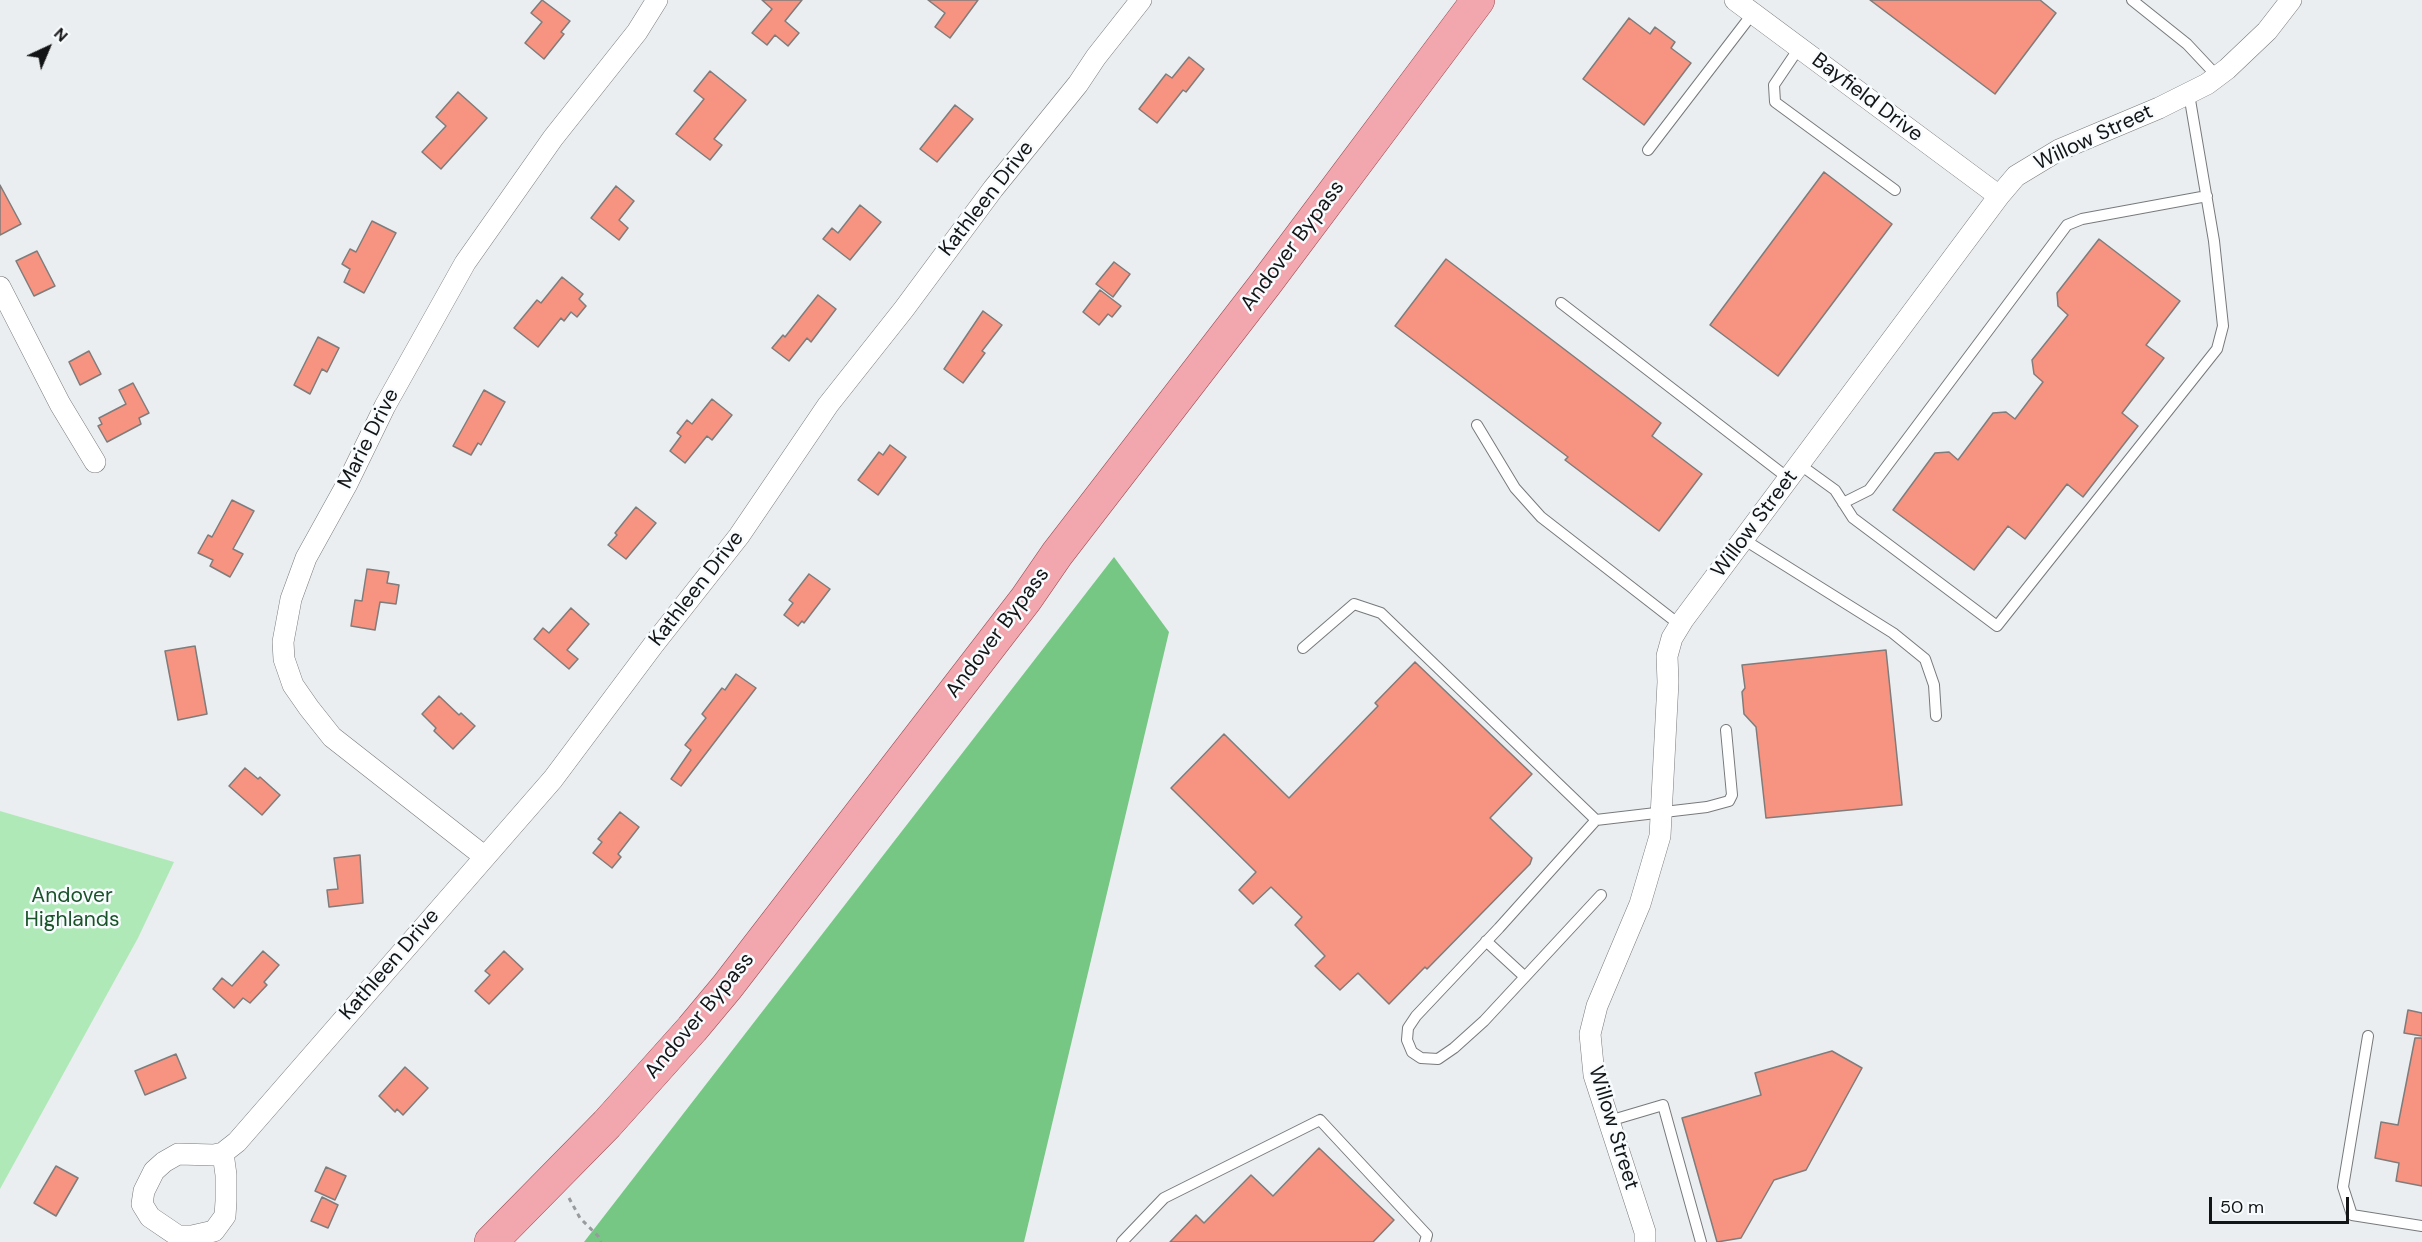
<!DOCTYPE html>
<style>
body{margin:0}
#map{position:relative;width:2422px;height:1242px;overflow:hidden;background:#ebeef0;font-family:"DM Sans",sans-serif}
canvas{display:block}
.north{position:absolute;left:18px;top:18px;width:60px;height:60px;-webkit-text-stroke:4px #f9fcfe;paint-order:stroke;rotate:44deg;font-size:16px;font-weight:700;line-height:24px;text-align:center;color:#131415}
.north::after{content:'';display:block;margin:auto;width:21px;height:27px;background:#131415;clip-path:polygon(50% 0,100% 100%,50% 72%,0 100%)}
.scale{position:absolute;left:2209px;top:1197px;width:140px;height:27px;box-sizing:border-box;border:3px solid #131415;border-top:0;padding-left:8px;font-size:18px;line-height:21px;white-space:nowrap;color:#131415;-webkit-text-stroke:4px #f9fcfe;paint-order:stroke}
</style>
<div id="map">
<canvas width="2422" height="1242"></canvas>
<div class="north">N</div>
<div class="scale">50 m</div>
</div>
<script>
const c = document.querySelector('canvas').getContext('2d');
c.lineJoin = 'round';
function paint(path, color) { c.fillStyle = color; c.fill(path, 'evenodd'); }
const toPath = rows => new Path2D(rows.map(r => 'M' + r).join(''));
function strokePath(path, color, width, dash) { c.strokeStyle = color; c.lineWidth = width; c.lineCap = dash ? 'butt' : 'round'; c.setLineDash(dash || []); c.stroke(path); }
function write(font, color, halo, rows, align = 'center') {
  c.font = font + ' "DM Sans",sans-serif'; c.lineWidth = 5; c.setLineDash([]); c.textBaseline = 'middle'; c.strokeStyle = halo; c.fillStyle = color; for (const [text, x, y, turn = 0] of rows) {
    c.save(); c.translate(x, y); c.rotate((+turn || 0) * Math.PI / 180); c.textAlign = isNaN(turn) ? turn : align; if (halo) c.strokeText(text, 0, 0); c.fillText(text, 0, 0); c.restore();
  }
}
paint(toPath([
 [0,811,174,862,138,938,0,1189]
]), '#b0e9b8');
paint(toPath([
 [1114,557,1169,632,1024,1242,584,1242]
]), '#76c784');
const building = toPath([
 [542,0,570,21,561,32,564,34,544,59,525,43,542,22,531,13,542,0],
 [762,0,802,0,785,21,799,33,788,46,775,35,767,45,752,33,772,9,762,0],
 [928,0,978,0,950,38,935,27,945,13,928,0],
 [1870,0,2040,0,2056,13,1995,94,1870,0],
 [1629,18,1650,34,1655,27,1675,42,1671,48,1691,63,1644,125,1583,79,1629,18],
 [1189,57,1204,69,1186,92,1183,90,1157,123,1139,109,1166,74,1172,78,1189,57],
 [710,71,746,100,714,139,722,145,710,160,676,134,704,99,694,91,710,71],
 [458,92,487,118,441,169,422,152,446,126,436,117,458,92],
 [955,105,973,119,937,162,920,149,955,105],
 [1824,172,1892,224,1778,376,1710,325,1824,172],
 [0,185,21,224,0,235,0,185],
 [616,186,634,201,619,220,628,228,619,240,591,218,616,186],
 [860,205,881,222,850,260,823,239,832,228,838,233,860,205],
 [372,221,396,233,364,293,344,282,350,269,342,264,350,249,356,252,372,221],
 [2099,239,2180,301,2146,345,2164,358,2122,413,2138,426,2083,497,2067,484,2025,539,2008,526,1974,570,1893,510,1935,453,1949,452,1958,460,1993,413,2006,412,2015,419,2043,382,2034,374,2032,360,2068,315,2058,306,2057,293,2099,239],
 [37,251,55,286,34,296,16,261,37,251],
 [1446,259,1661,423,1652,436,1702,474,1659,531,1565,460,1568,457,1395,326,1446,259],
 [1114,262,1130,274,1113,297,1096,284,1114,262],
 [562,277,583,294,579,299,586,306,577,317,571,312,564,321,561,318,538,347,514,328,537,300,541,303,562,277],
 [1100,290,1121,306,1112,317,1108,314,1099,325,1083,312,1100,290],
 [818,295,836,309,811,342,807,338,789,361,772,348,783,335,785,337,818,295],
 [983,311,1002,325,982,351,985,353,963,383,944,369,983,311],
 [318,337,339,348,327,372,322,369,310,394,294,385,318,337],
 [89,351,101,374,80,385,69,362,89,351],
 [133,383,149,413,139,418,141,424,107,442,98,426,102,424,99,418,126,404,119,390,133,383],
 [484,390,505,402,481,445,478,443,471,455,453,446,484,390],
 [712,399,732,415,712,440,707,436,685,463,670,451,681,436,677,433,687,420,692,424,712,399],
 [890,445,906,457,878,495,858,480,879,452,883,455,890,445],
 [232,500,254,511,233,549,243,554,230,577,210,566,213,560,198,553,208,535,212,537,232,500],
 [636,507,656,523,626,559,608,545,617,535,615,533,636,507],
 [367,569,389,572,387,583,399,585,396,604,380,602,375,630,351,626,355,600,362,601,367,569],
 [809,574,830,589,804,623,802,621,798,626,784,615,793,603,789,600,809,574],
 [571,608,589,624,567,650,578,659,569,669,534,639,543,628,549,633,571,608],
 [195,646,207,714,178,720,165,651,195,646],
 [1886,650,1902,805,1766,818,1756,727,1744,714,1742,692,1745,688,1742,665,1886,650],
 [1415,662,1532,774,1490,818,1532,858,1530,864,1427,969,1425,967,1389,1004,1358,973,1340,990,1315,966,1325,956,1295,925,1302,917,1271,887,1253,904,1239,890,1256,872,1171,788,1224,734,1289,798,1378,706,1375,703,1415,662],
 [736,674,756,688,681,786,671,779,691,750,685,745,706,718,702,714,722,688,725,690,736,674],
 [439,696,459,715,461,713,475,726,453,749,434,731,436,728,422,714,439,696],
 [245,768,258,779,260,777,280,795,262,815,229,786,245,768],
 [620,812,639,827,618,854,621,857,612,868,593,853,602,842,598,839,620,812],
 [360,855,363,903,329,907,327,890,338,889,334,858,360,855],
 [263,951,279,965,264,982,267,985,250,1003,243,998,234,1008,213,989,222,978,232,986,263,951],
 [504,951,523,969,489,1004,475,991,490,975,485,971,504,951],
 [2408,1010,2422,1013,2422,1036,2404,1033,2408,1010],
 [2415,1038,2422,1038,2422,1186,2396,1181,2399,1163,2375,1158,2381,1122,2398,1125,2415,1038],
 [1832,1051,1862,1068,1806,1170,1774,1180,1741,1238,1717,1242,1682,1118,1761,1095,1755,1073,1832,1051],
 [176,1054,186,1078,145,1095,135,1071,176,1054],
 [405,1067,428,1088,403,1115,397,1109,395,1112,379,1096,405,1067],
 [1319,1148,1394,1220,1373,1242,1170,1242,1196,1215,1204,1223,1251,1175,1273,1196,1319,1148],
 [56,1166,78,1178,56,1216,34,1203,56,1166],
 [326,1167,346,1176,335,1200,315,1191,326,1167],
 [322,1197,338,1205,328,1228,311,1221,322,1197]
]);
paint(building, '#f79381');
strokePath(building, '#7f7c7b', 1.5);
const lane = toPath([
 [2132,0,2187,44,2217,76],
 [1799,48,1774,85,1775,102,1895,190],
 [1648,150,1753,13],
 [1561,303,1788,478],
 [1477,425,1515,488,1541,517,1680,625],
 [1799,464,1835,490,1853,518,1997,626,2217,349,2223,326,2214,241,2189,94],
 [1843,503,1869,490,2067,225,2082,219,2207,196],
 [1743,539,1893,633,1925,659,1934,685,1936,716],
 [1303,648,1354,604,1381,613,1596,820],
 [1601,895,1484,1021,1454,1048,1438,1059,1421,1058,1412,1052,1407,1040,1408,1028,1416,1016,1499,928,1596,820,1707,807,1729,801,1732,795,1726,730],
 [1486,941,1525,977],
 [2368,1036,2343,1187,2352,1215,2422,1226],
 [1609,1121,1663,1105,1701,1242],
 [1122,1242,1164,1198,1320,1120,1427,1235,1425,1242]
]);
const street = toPath([
 [1735,0,1999,196],
 [0,287,60,404,95,462],
 [485,857,332,737,309,708,293,685,284,659,283,642,291,599,306,558,347,484,385,406,465,263,553,138,637,32,657,0],
 [223,1153,237,1142,553,779,654,644,739,536,828,405,904,309,993,189,1078,84,1096,57,1141,0],
 [223,1153,226,1175,226,1201,225,1216,214,1231,192,1236,178,1236,150,1217,142,1204,144,1191,154,1171,164,1162,178,1154,214,1155,223,1153],
 [1645,1242,1645,1232,1594,1075,1590,1034,1597,1006,1640,904,1660,836,1668,682,1667,656,1672,638,1683,620,1999,196,2016,176,2059,150,2159,108,2207,84,2227,69,2267,31,2291,0]
]);
const primary = toPath([
 [491,1242,607,1124,692,1029,727,987,1026,599,1057,554,1266,283,1478,0]
]);
strokePath(lane, '#777a7c', 12);
strokePath(street, '#777a7c', 22);
strokePath(primary, '#9f4e56', 34);
strokePath(toPath([
 [569,1198,580,1218,598,1236,601,1242]
]), '#989a9c', 3, [4.5, 4.5]);
strokePath(lane, '#fff', 10);
strokePath(street, '#fff', 21);
strokePath(primary, '#f2a7af', 33);
write('21px', '#131415', '#f9fcfe', [
 ["Bayfield Drive",1867,98,37],
 ["Willow Street",2094,138,-25],
 ["Kathleen Drive",987,199,-52],
 ["Andover Bypass",1293,246,-53],
 ["Marie Drive",369,439,-63],
 ["Willow Street",1755,524,-53],
 ["Kathleen Drive",697,589,-52],
 ["Andover Bypass",998,633,-53],
 ["Kathleen Drive",390,965,-49],
 ["Andover Bypass",700,1016,-50],
 ["Willow Street",1613,1128,73]
]);
write('21px', '#195328', '#f9fcfe', [
 ["Andover",72,896],
 ["Highlands",72,920]
]);
</script>
